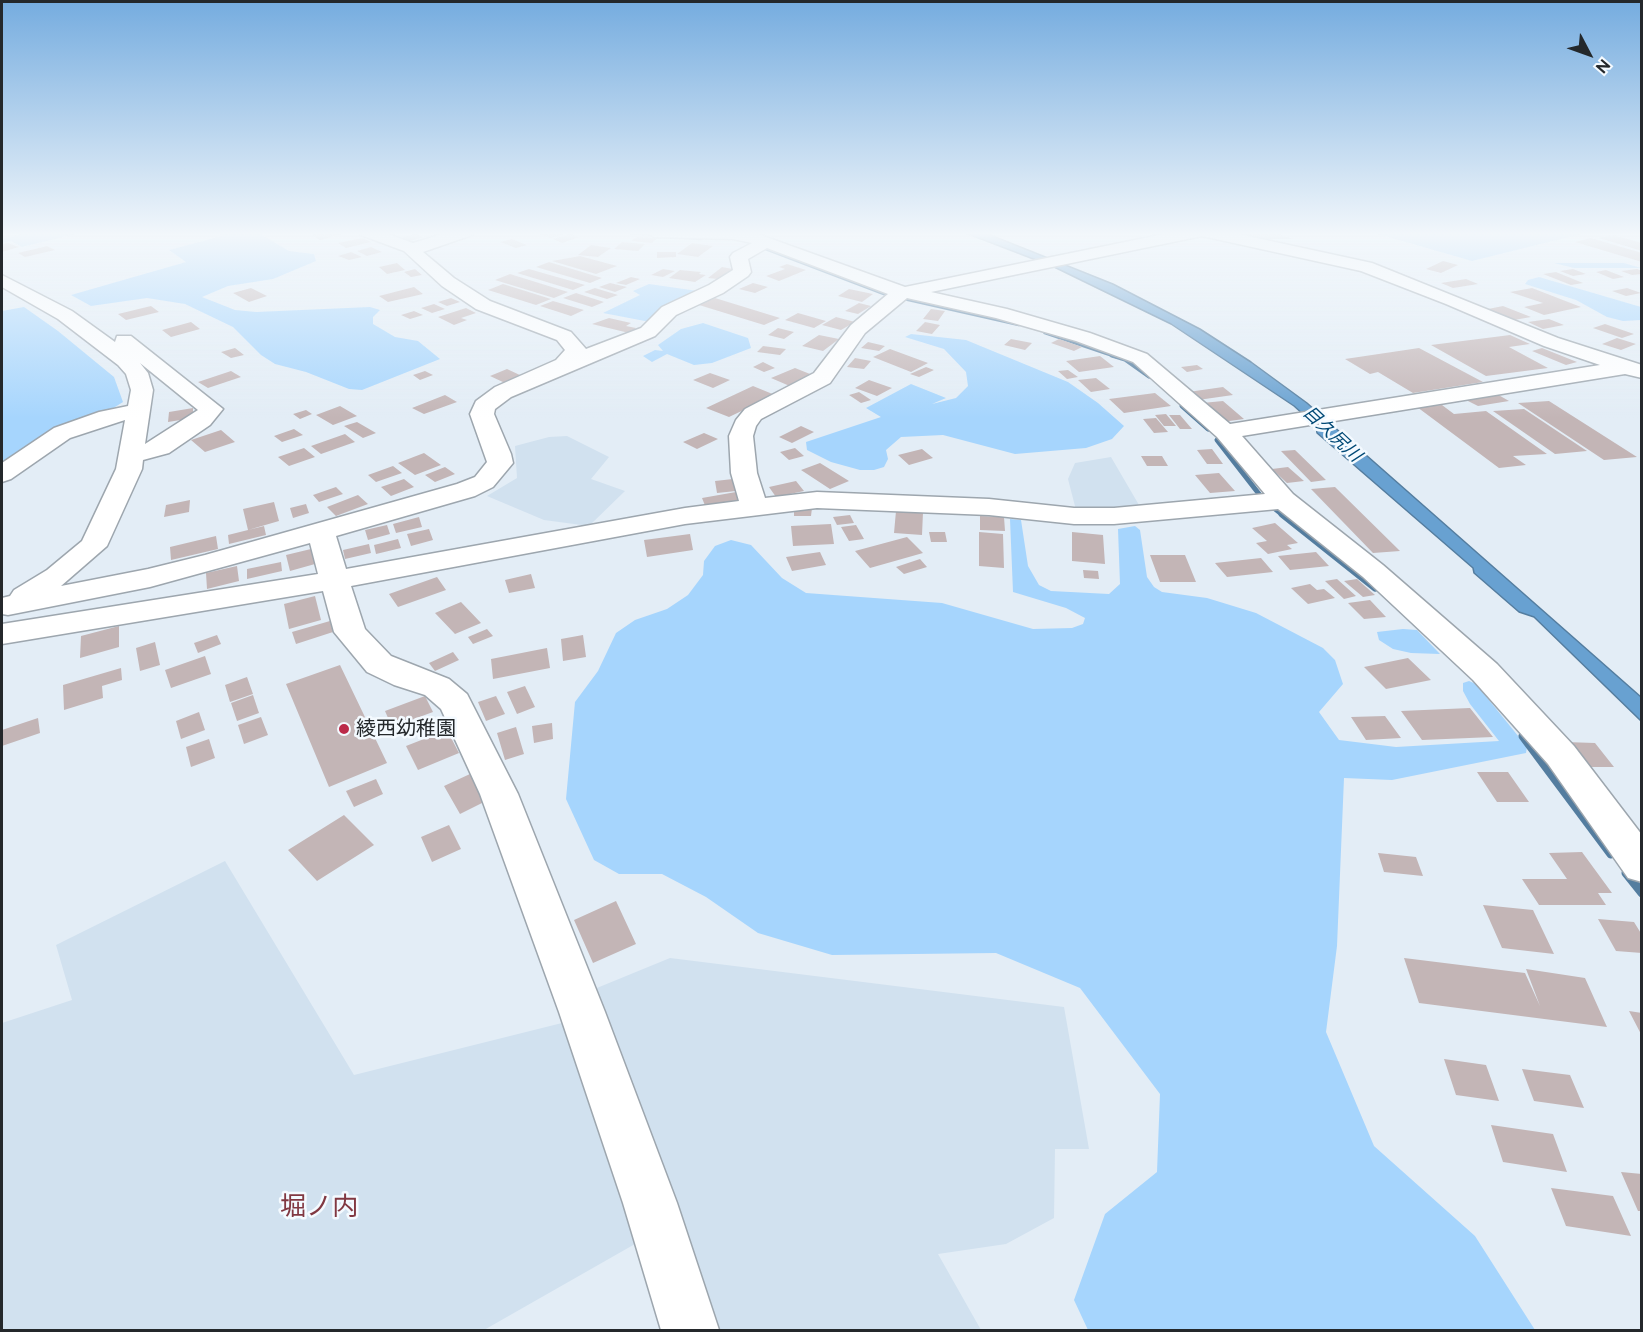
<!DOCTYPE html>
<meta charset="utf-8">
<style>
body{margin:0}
#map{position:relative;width:1643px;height:1332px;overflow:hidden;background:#e3edf6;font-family:Raleway,sans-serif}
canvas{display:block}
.frame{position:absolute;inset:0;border:3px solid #24282b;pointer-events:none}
.north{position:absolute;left:1559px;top:24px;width:60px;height:60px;-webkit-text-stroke:4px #f4faff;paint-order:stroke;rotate:131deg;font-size:16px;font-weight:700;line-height:24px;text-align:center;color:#24282b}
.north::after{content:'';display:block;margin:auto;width:21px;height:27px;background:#24282b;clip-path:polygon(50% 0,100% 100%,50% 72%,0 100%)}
</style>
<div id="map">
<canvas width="1643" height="1332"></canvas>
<div class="frame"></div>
<div class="north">N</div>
</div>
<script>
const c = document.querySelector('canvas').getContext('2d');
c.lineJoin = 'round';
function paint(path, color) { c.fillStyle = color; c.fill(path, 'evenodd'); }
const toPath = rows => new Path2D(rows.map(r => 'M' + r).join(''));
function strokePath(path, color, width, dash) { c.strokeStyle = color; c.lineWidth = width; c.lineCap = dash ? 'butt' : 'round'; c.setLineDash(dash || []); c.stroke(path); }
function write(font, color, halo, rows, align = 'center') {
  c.font = font + ' Raleway,"Noto Sans JP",sans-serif'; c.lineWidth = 5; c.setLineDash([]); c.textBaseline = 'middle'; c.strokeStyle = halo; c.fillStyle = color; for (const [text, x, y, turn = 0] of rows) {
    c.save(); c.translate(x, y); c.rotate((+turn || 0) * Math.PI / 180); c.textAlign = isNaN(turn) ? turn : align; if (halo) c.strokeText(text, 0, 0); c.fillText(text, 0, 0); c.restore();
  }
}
paint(toPath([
 [567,436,609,457,591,479,625,491,589,526,544,520,487,496,517,478,515,446,549,437],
 [1111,457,1139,505,1104,511,1076,510,1068,479,1075,463],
 [225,861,354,1075,574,1020,642,1240,484,1330,2,1330,2,1023,72,1000,56,945],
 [670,958,1064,1007,1089,1149,1055,1149,1054,1218,1006,1244,938,1254,981,1330,711,1330,592,990]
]), '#d1e1ef');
paint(toPath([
 [31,232,83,232,22,247,11,241,2,243,2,239],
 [217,232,257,232,289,251,314,254,316,261,273,279,228,286,202,297,235,310,256,312,370,307,380,310,373,317,373,324,395,337,418,341,440,359,362,390,349,389,306,372,275,364,261,355,233,327,185,304,147,298,91,306,71,295,186,262,169,250,222,236],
 [1371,232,1589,232,1472,261],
 [1554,263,1624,263,1641,268,1574,268],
 [1539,277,1641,307,1641,320,1623,321,1607,317,1576,300,1525,284,1528,280],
 [649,284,698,291,650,322,603,313,640,295,633,291],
 [24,307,58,331,114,377,123,402,99,417,57,430,2,468,2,311],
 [703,323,748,338,751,348,712,363,694,365,667,354,652,362,643,356,655,350,663,351,658,345,681,329],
 [911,334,966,340,1068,382,1098,403,1124,426,1112,439,1086,448,1015,454,943,435,901,437,886,450,888,459,884,467,874,470,860,470,831,462,807,450,806,442,881,417,866,408,911,384,946,398,932,404,956,398,968,386,966,372,944,349,905,337],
 [1010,519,1021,520,1028,566,1039,585,1051,591,1109,594,1120,584,1118,529,1135,526,1140,530,1147,577,1154,587,1162,592,1207,598,1256,613,1323,648,1335,660,1343,684,1319,712,1339,740,1396,747,1499,741,1470,704,1463,691,1463,683,1469,681,1476,684,1527,747,1526,753,1392,780,1344,778,1337,946,1326,1032,1374,1146,1475,1236,1535,1330,1088,1330,1074,1300,1105,1214,1157,1172,1160,1094,1080,988,996,953,832,955,758,933,706,897,662,874,619,874,594,860,566,799,575,702,598,671,616,633,635,620,667,609,688,595,703,575,704,561,715,546,731,540,751,545,782,578,806,593,942,603,1033,629,1072,628,1083,624,1085,618,1066,608,1013,592],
 [1403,629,1417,630,1440,654,1411,653,1393,649,1379,640,1377,632]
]), '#a6d5fd');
const water = toPath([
 [963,232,983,232,1113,284,1200,329,1251,362,1307,403,1641,697,1641,721,1534,617,1519,612,1474,573,1473,568,1317,433,1316,426,1294,406,1171,324,1054,267,963,232]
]);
paint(water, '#68a1d1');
strokePath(water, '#547d9f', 1.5);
strokePath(toPath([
 [630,232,701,238],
 [765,248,886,294],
 [904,298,1019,324],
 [1045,332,1116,356]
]), '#547d9f', 4.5);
strokePath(toPath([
 [1112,355,1125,359,1149,376],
 [1182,406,1208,429],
 [1217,440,1259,494],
 [1274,508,1284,516]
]), '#547d9f', 5);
strokePath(toPath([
 [1282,514,1375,588]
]), '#547d9f', 7);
strokePath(toPath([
 [1523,736,1611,854],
 [1626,873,1642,893]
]), '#547d9f', 9);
paint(toPath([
 [326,232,342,232,345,233,320,240,312,235],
 [542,232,570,232,550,238,537,233],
 [1238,232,1282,232,1278,234,1293,239,1261,239],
 [415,234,424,237,410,241,401,238],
 [570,234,579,237,562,243,553,239],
 [1613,235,1642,243,1642,251,1599,238],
 [637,237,657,238,652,243,631,241],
 [363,238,371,242,346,248,338,243],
 [1591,238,1642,253,1642,262,1575,242],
 [512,239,527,245,516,248,500,242],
 [622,242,645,244,638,251,614,249],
 [8,243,19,247,2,252,2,244],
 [692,243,713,246,698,257,677,254],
 [591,245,611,248,598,257,578,255],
 [47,246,55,250,25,257,18,253],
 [371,247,382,252,367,256,357,251],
 [351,252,362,257,349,260,338,256],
 [657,252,676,252,676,257,657,258],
 [580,256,617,266,596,274,552,261],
 [1443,261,1458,265,1441,273,1426,269],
 [549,262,602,278,590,283,536,267],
 [397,263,405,270,387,274,379,267],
 [787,264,806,270,779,281,766,276,785,269,779,267],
 [722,267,733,269,718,279,708,278],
 [415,269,422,275,411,277,404,272],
 [529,269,585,285,573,290,517,273],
 [663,269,675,271,663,277,651,275],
 [1573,269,1586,274,1573,276,1560,271],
 [1637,269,1642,271,1642,274,1632,275,1621,271],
 [680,270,701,272,699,274,706,275,695,282,669,278],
 [1606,270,1624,277,1613,279,1596,272],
 [1556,272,1583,283,1571,285,1543,274],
 [510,274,568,292,554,298,495,280],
 [631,277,640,279,626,285,616,283],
 [1466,279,1478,284,1453,288,1441,283],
 [610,283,627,287,615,292,599,287],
 [753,283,768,287,755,293,739,289],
 [503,284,551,299,536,305,488,290],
 [414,287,423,294,388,302,379,296],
 [251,288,267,296,249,302,233,293],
 [595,288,618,295,607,299,584,292],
 [1532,288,1581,307,1544,315,1524,307,1543,303,1510,292],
 [1627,288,1641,293,1626,296,1612,291],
 [849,289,873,294,862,302,838,296],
 [576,293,604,302,592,307,563,298],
 [451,298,460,302,447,306,438,302],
 [715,298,780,318,764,325,699,305],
 [553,301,584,310,571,316,540,306],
 [859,303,871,306,858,314,845,311],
 [434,304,445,309,432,313,421,308],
 [151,306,159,312,126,320,118,314],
 [1503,306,1531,317,1514,320,1488,309],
 [466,308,476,313,461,318,467,320,454,325,438,317],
 [931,309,945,311,938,321,923,319],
 [414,311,423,315,410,319,401,315],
 [798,313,826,321,814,328,785,320],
 [836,317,855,322,841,330,822,325],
 [609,318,631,323,626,326,636,328,629,333,592,324],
 [1549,319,1564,325,1543,329,1528,322],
 [191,322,200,329,171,337,162,330],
 [925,322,940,325,932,334,916,331],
 [1605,324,1634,334,1622,338,1593,328],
 [778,328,794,332,784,339,768,335],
 [819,335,839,339,823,351,802,346],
 [1510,335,1530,344,1509,347,1548,368,1486,376,1431,345],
 [1617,338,1636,344,1621,350,1602,344],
 [1011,339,1032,343,1025,350,1004,345],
 [1059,339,1082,347,1074,351,1051,343],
 [868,342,885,346,879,351,861,348],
 [763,346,786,349,780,355,757,352],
 [235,348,244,355,231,358,221,352],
 [1419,348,1483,382,1413,393,1378,372,1370,374,1345,359],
 [1542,348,1577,362,1566,365,1532,351],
 [890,349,928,363,911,372,873,357],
 [1100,356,1114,367,1079,372,1066,361],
 [855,358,871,361,864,369,847,367],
 [763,362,775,368,764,372,753,367],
 [1197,365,1203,369,1187,372,1181,367],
 [926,367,934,370,919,377,910,374],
 [795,368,815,376,792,387,771,378],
 [507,369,522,376,505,383,490,376],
 [1068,370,1078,377,1067,379,1058,371],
 [231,371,241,377,208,388,198,382],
 [425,371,433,375,420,380,413,375],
 [710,373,730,380,713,388,693,380],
 [1096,378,1110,389,1091,392,1078,380],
 [869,380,892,388,877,396,855,388],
 [753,386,775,395,729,417,706,408],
 [1223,387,1233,395,1198,400,1188,392],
 [859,392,871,400,861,403,849,395],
 [1155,393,1171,406,1124,413,1109,399],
 [1495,393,1509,401,1478,406,1464,399],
 [445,395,457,402,424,414,412,408],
 [1223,401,1244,419,1222,422,1202,403],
 [1549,401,1637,457,1604,460,1518,403],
 [1442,405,1454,414,1486,411,1547,454,1513,456,1526,465,1499,468,1417,407],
 [340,406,357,416,333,425,316,415],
 [193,408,193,418,168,422,169,412],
 [1524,409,1587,451,1555,454,1493,411],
 [306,410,312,414,300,419,293,414],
 [1166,414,1176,426,1164,426,1155,415],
 [1169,415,1180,415,1192,429,1180,429],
 [1156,418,1168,432,1154,433,1143,419],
 [357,422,376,433,363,438,344,426],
 [801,426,814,432,792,443,779,437],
 [294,429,303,435,282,442,274,436],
 [221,430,235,442,205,452,191,440],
 [704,433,718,439,697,449,683,442],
 [345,434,355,442,321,454,311,446],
 [304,448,315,457,289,466,278,457],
 [795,448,804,456,789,460,780,452],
 [922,449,933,458,909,465,898,455],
 [1212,449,1223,464,1207,464,1197,450],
 [1295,450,1326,480,1311,482,1281,451],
 [424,453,441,465,415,475,398,463],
 [1141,456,1162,456,1168,466,1147,466],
 [820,463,849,481,830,489,801,470],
 [393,466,402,473,376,482,368,475],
 [445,467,455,474,435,482,425,475],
 [1288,467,1304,481,1287,483,1272,469],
 [1219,473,1235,491,1210,493,1195,475],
 [404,479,414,487,391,496,381,487],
 [733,479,736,491,717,493,715,481],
 [796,481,804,491,776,497,769,487],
 [336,487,343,494,319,502,313,495],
 [1335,487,1400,551,1373,553,1311,489],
 [736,492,741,502,706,508,702,498],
 [358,495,368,504,336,516,327,507],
 [190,500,189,512,164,517,166,505],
 [274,502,279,521,248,530,243,509],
 [306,504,309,513,293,518,290,508],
 [794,508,812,508,811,516,794,516],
 [896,511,923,512,922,535,894,533],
 [850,515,854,523,837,525,833,517],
 [980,516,1004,517,1005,531,980,530],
 [419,517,422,527,396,533,393,524],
 [1275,523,1298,543,1287,545,1292,549,1268,554,1256,543,1267,541,1252,528],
 [831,524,834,544,793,546,791,526],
 [387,525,390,534,368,540,365,530],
 [856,525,864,539,849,541,841,527],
 [264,526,266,535,229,544,228,535],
 [429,529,433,540,411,546,407,534],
 [929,532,945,532,947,542,931,542],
 [979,532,1003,534,1004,568,979,566],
 [1072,532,1103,535,1105,564,1072,561],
 [690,534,693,550,647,557,644,540],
 [216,536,218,549,171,560,170,547],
 [907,537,923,553,870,568,855,551],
 [398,539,401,548,376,554,374,545],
 [369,544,371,553,345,559,343,550],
 [311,549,315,564,290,571,286,555],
 [820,552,826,565,792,571,786,557],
 [1316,552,1329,566,1290,570,1278,556],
 [1150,555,1185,555,1196,582,1160,582],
 [1261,558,1273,572,1227,577,1215,563],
 [920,559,927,567,904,574,896,567],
 [281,562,282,571,247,579,247,569],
 [237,566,239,581,207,589,206,573],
 [1083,570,1098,571,1099,579,1084,578],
 [531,574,535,588,509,593,505,580],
 [437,577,446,590,398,607,389,594],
 [1337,579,1356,596,1344,599,1325,581],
 [1357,579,1375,595,1363,597,1344,581],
 [1310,584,1317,590,1324,589,1335,598,1308,604,1291,588],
 [315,596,321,620,289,629,284,604],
 [1370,600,1386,617,1364,619,1348,603],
 [461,602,481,623,455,634,435,613],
 [330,621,333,632,296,644,292,632],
 [119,626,119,647,80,658,81,636],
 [487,629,493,636,473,644,468,637],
 [217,635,221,644,198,653,194,643],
 [583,635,586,657,563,661,561,639],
 [155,642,160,665,140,671,136,648],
 [547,648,550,668,493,679,491,659],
 [453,652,459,660,435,671,429,663],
 [205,656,211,674,171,688,165,670],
 [1408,658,1431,680,1386,689,1364,667],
 [340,665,387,763,329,787,286,684],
 [121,668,122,680,102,686,103,698,64,710,63,685],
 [247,677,253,694,230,702,225,685],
 [525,686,535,707,517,714,507,692],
 [253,695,259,713,237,721,231,703],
 [425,696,433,712,392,727,385,711],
 [496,696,505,714,486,721,478,702],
 [1470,708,1493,737,1422,740,1401,711],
 [199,712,205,730,181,739,176,721],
 [1385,716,1401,738,1366,740,1351,717],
 [261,717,268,735,244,744,238,725],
 [38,718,40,733,2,746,2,730],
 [552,723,553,739,534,743,532,726],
 [516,727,524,754,505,760,497,733],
 [447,730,459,753,418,770,406,746],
 [209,739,215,758,191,767,186,747],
 [1565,742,1595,743,1614,767,1584,767],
 [1477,772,1508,772,1529,802,1497,802],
 [470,774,486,801,460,814,444,786],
 [376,779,383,794,354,807,346,791],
 [344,815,374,845,317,881,288,850],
 [449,825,461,849,432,862,421,837],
 [1582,852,1612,893,1598,893,1606,905,1539,905,1522,879,1567,879,1549,853],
 [1378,853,1416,857,1423,876,1384,872],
 [616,901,636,944,593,963,574,920],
 [1483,905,1533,910,1554,954,1502,948],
 [1598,919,1634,922,1642,935,1642,953,1616,951],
 [1404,958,1525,973,1540,1006,1526,969,1585,978,1607,1027,1419,1003],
 [1629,1011,1642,1013,1642,1036],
 [1444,1059,1486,1065,1499,1101,1456,1095],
 [1522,1069,1570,1075,1584,1108,1534,1101],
 [1491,1125,1553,1134,1567,1172,1503,1162],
 [1621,1172,1642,1174,1642,1211,1638,1211],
 [1551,1188,1613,1196,1631,1236,1566,1226]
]), '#c3b5b6');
const minor = toPath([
 [359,232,382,232,413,243,449,232,474,232,472,235,423,252,454,278,490,301,571,332,586,349,641,328,662,307,709,285,733,270,730,257,733,253,752,243,733,239,654,237,646,232,755,233,905,287,1174,232,1229,232,1372,263,1558,338,1642,365,1642,378,1625,374,1242,436,1293,494,1383,565,1497,664,1574,746,1642,835,1642,882,1628,878,1548,764,1473,680,1363,577,1278,509,1114,524,1074,524,989,515,817,508,685,524,351,586,365,629,391,656,449,679,467,694,518,794,605,1012,677,1203,719,1330,661,1330,623,1203,559,1012,480,794,441,709,425,695,394,685,367,672,334,632,323,591,2,644,2,624,318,574,310,543,150,587,8,615,2,614,2,598,10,596,14,590,47,570,82,541,116,469,125,420,70,438,11,479,2,482,2,463,54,428,99,412,128,406,131,390,126,374,118,365,58,319,2,287,2,275,72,311,115,342,117,336,131,336,223,409,210,425,169,453,143,460,142,469,107,546,61,586,148,569,205,555,457,484,475,477,487,462,470,414,476,401,495,387,556,360,565,350,557,340,476,309,442,286,404,251,361,235,359,232],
 [1202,236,1361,271,1446,304,1544,346,1600,365,1230,424,1147,354,1090,333,1007,309,931,292,1202,236],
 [767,248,888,294,851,325,814,373,745,409,736,420,729,436,731,473,739,501,685,508,346,569,336,536,475,496,493,487,513,463,511,454,494,414,495,409,511,397,655,336,676,315,723,293,748,276,751,272,748,259,767,248],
 [907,298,996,318,1076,341,1133,362,1217,437,1265,494,1114,508,1074,508,989,499,817,492,765,498,757,473,753,436,756,426,761,419,830,383,865,333,907,298],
 [140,363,198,410,145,444,153,390,148,373,140,363]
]);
strokePath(minor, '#9da6ae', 3);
paint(minor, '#fff');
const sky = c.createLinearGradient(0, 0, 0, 418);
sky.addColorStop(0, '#75acdf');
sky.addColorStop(0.56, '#f2f7fb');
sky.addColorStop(1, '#f2f7fb00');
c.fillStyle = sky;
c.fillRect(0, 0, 1643, 418);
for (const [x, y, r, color] of [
 [344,729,6,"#bb2a49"]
]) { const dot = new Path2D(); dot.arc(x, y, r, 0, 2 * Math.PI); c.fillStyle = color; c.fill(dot); strokePath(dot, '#f4faff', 2); }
write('italic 18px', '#014976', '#f4faff', [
 ["目久尻川",1332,434,43]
]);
write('20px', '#24282b', '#f4faff', [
 ["綾西幼稚園",356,729]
], 'left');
write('26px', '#813842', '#f4faff', [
 ["堀ノ内",319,1207]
]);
</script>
